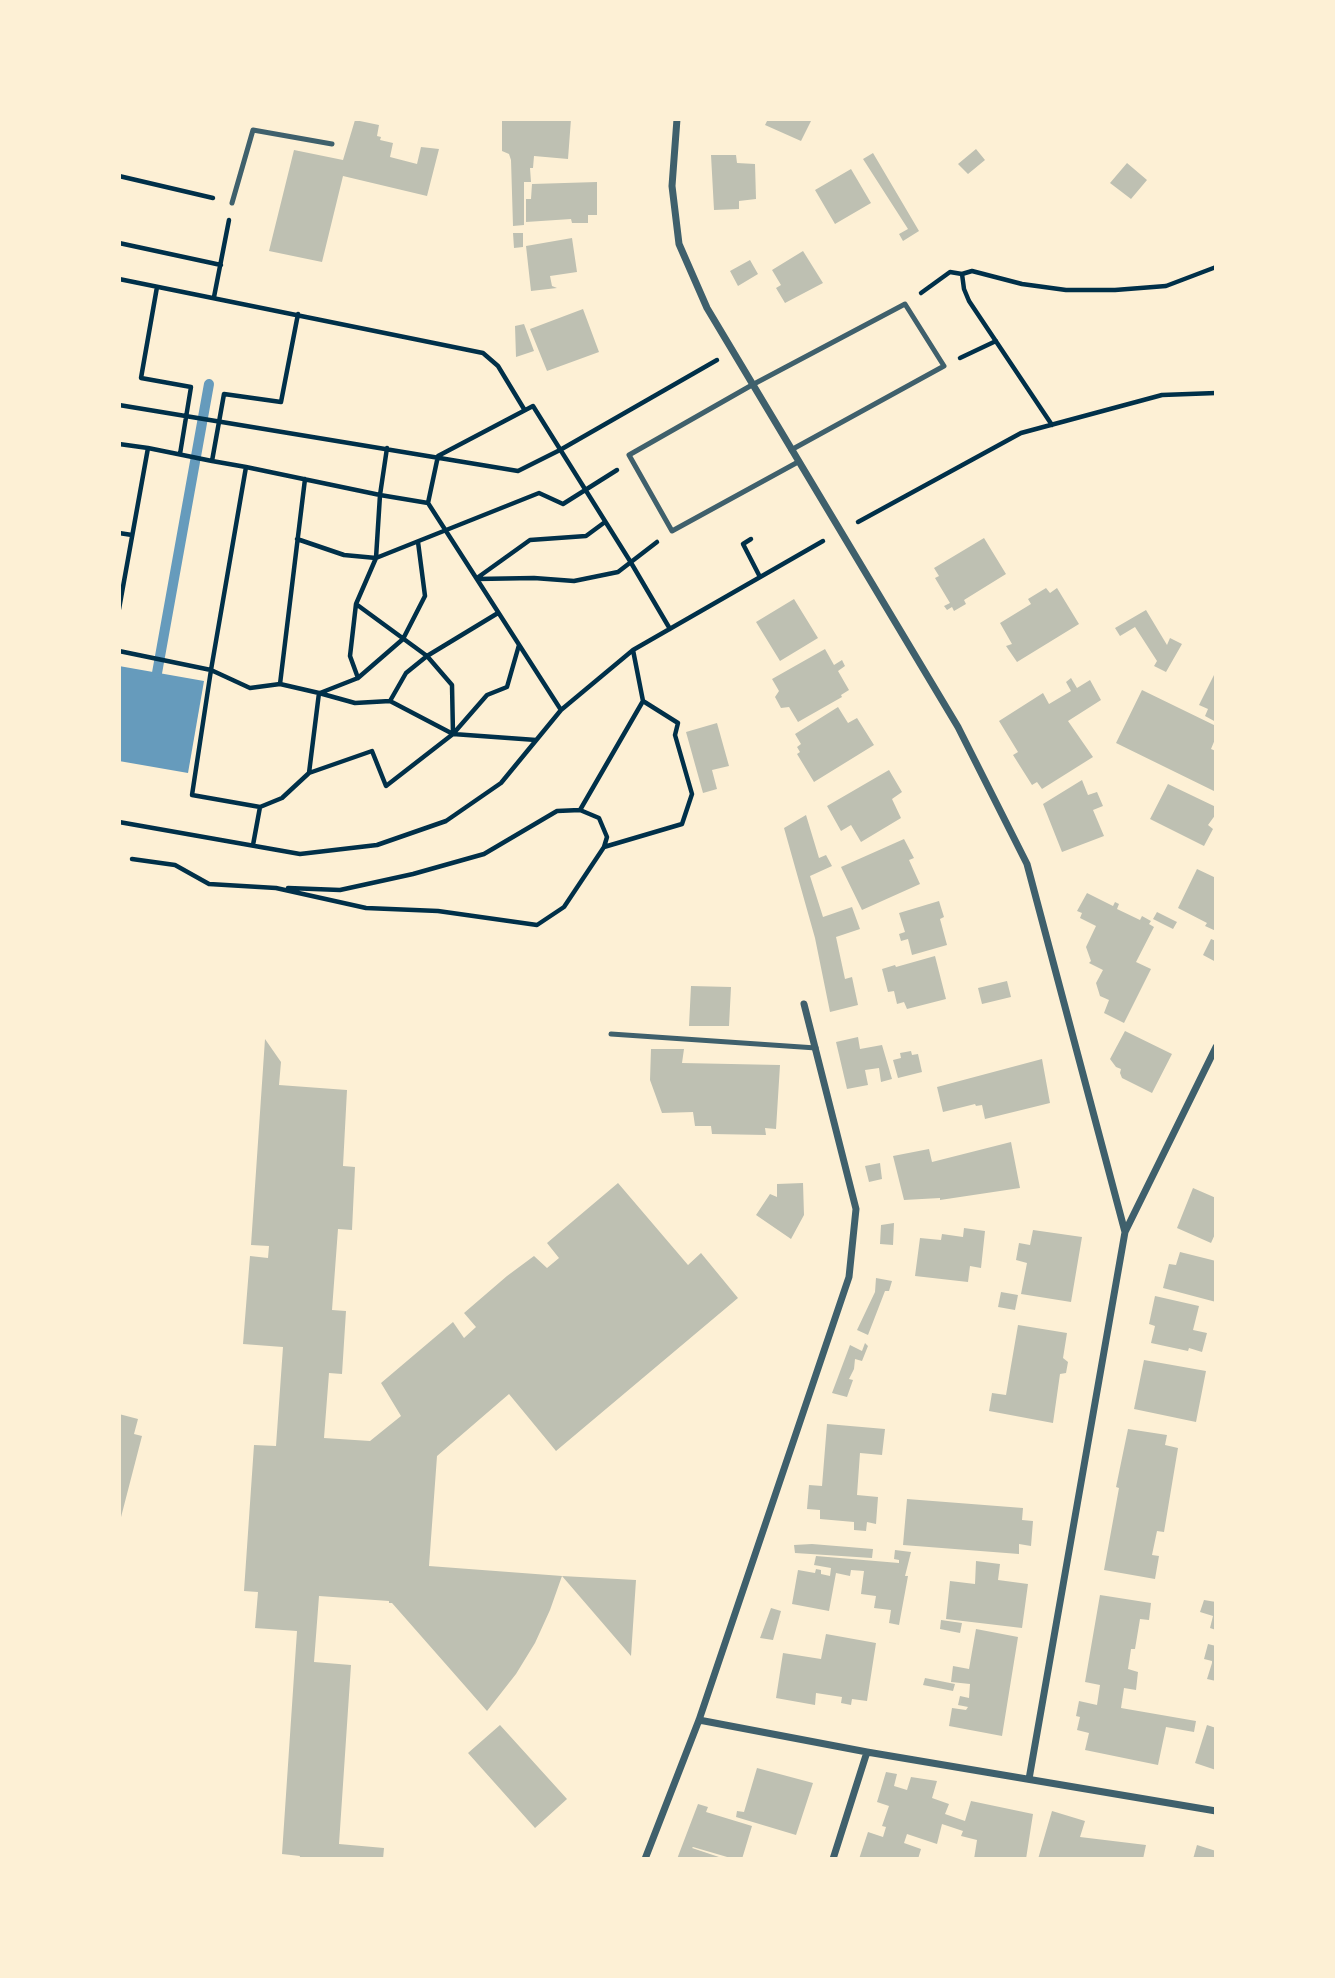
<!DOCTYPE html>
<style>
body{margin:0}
#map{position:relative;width:1335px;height:1978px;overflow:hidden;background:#fdf0d5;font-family:"Zilla Slab",serif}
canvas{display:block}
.frame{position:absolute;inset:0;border:121px solid #fdf0d5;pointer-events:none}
</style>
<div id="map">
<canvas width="1335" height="1978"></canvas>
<div class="frame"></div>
</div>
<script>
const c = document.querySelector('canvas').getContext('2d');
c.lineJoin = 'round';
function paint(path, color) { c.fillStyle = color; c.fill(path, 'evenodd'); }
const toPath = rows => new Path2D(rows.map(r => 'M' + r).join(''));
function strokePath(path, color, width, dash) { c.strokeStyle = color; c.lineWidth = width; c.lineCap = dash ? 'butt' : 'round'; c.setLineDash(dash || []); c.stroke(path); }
paint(toPath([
 [119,666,204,681,188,773,119,761]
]), '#669bbc');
strokePath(toPath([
 [157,673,209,384]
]), '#669bbc', 10);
paint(toPath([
 [502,119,571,119,568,159,534,156,533,168,530,168,531,182,524,182,524,225,513,226,511,160,509,154,502,151],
 [768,119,812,119,801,141,765,125],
 [355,120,379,125,377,136,381,137,380,140,393,143,390,157,417,164,421,147,439,149,427,196,343,176,322,262,269,251,294,150,343,160],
 [976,149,985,160,968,174,958,164],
 [873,153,919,231,903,241,899,234,908,229,863,159],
 [711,155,736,155,737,163,755,164,756,199,739,201,739,209,714,210],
 [1127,163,1147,180,1131,199,1110,183],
 [851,169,871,203,835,224,815,190],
 [597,182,597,215,588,215,588,223,572,223,571,219,526,222,526,199,531,199,532,184],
 [513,233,523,233,523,247,514,248],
 [572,238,577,272,550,276,552,286,557,288,531,291,526,246],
 [803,251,823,283,785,303,776,288,781,285,772,270],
 [750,260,758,274,738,286,730,271],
 [583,309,599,352,547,371,530,329],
 [524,324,534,351,516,357,515,326],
 [984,538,1006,574,964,600,966,604,954,611,952,607,947,610,944,606,950,603,935,578,939,576,934,568],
 [1046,588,1050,593,1057,588,1079,624,1017,662,1006,646,1012,644,1000,623,1031,604,1028,599],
 [794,599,818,638,780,661,756,622],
 [1146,610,1167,645,1170,638,1182,644,1166,672,1154,666,1157,661,1135,627,1120,636,1115,628],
 [825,649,834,665,842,660,845,666,838,671,849,690,841,695,842,697,798,722,789,707,781,708,775,697,779,691,772,679],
 [1216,671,1216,722,1205,716,1208,709,1199,705],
 [1071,678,1077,688,1090,680,1101,700,1068,721,1093,757,1042,789,1037,782,1032,785,1013,755,1018,752,999,721,1043,693,1049,704,1071,691,1066,682],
 [1142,690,1216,726,1216,737,1211,749,1216,751,1216,792,1116,743],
 [838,707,848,723,857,718,874,745,814,782,797,754,800,752,797,747,801,744,795,734],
 [717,723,729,766,712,770,717,789,703,793,686,732],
 [889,770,902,792,892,799,901,818,861,842,851,825,841,831,827,806],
 [1082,780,1088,795,1097,792,1103,806,1093,810,1104,836,1062,852,1043,804],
 [1168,784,1216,807,1216,814,1208,825,1213,829,1204,846,1150,819],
 [806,815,819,858,826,855,832,866,810,876,823,917,852,907,860,929,836,937,845,979,852,977,858,1005,830,1012,815,938,784,828],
 [904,839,914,858,909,860,920,884,862,910,841,867],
 [1197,869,1216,878,1216,931,1205,926,1207,923,1178,908],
 [1087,893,1113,906,1115,902,1119,904,1117,909,1140,920,1142,916,1151,921,1149,924,1154,927,1136,962,1151,969,1124,1023,1104,1013,1109,1000,1100,996,1096,983,1103,970,1089,963,1091,961,1086,947,1096,926,1080,918,1082,913,1077,911],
 [939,901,944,917,940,919,947,945,912,955,908,939,901,941,899,934,905,932,899,913],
 [1157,912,1177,922,1173,929,1153,919],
 [1211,939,1216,941,1216,962,1203,955],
 [935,956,946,999,907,1009,904,1002,897,1004,894,991,888,992,882,969,895,965,896,967],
 [1007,981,1011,997,982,1004,978,988],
 [691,986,731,987,729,1026,689,1026],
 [1125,1031,1172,1054,1152,1093,1122,1078,1120,1073,1121,1069,1116,1067,1110,1059],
 [858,1037,860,1049,882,1045,892,1079,881,1082,879,1068,865,1070,868,1085,847,1089,836,1042],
 [265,1039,281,1062,279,1085,347,1090,343,1166,355,1167,352,1230,338,1229,332,1310,346,1311,342,1374,329,1373,324,1438,370,1441,401,1416,381,1383,453,1322,464,1338,476,1327,464,1313,507,1276,534,1256,547,1268,559,1258,547,1243,618,1183,688,1265,701,1253,738,1298,556,1451,509,1394,437,1456,429,1566,562,1576,550,1610,535,1643,516,1674,487,1711,392,1603,389,1603,389,1601,319,1596,314,1662,351,1665,339,1844,384,1848,383,1859,299,1859,300,1856,282,1854,297,1631,255,1628,258,1592,244,1591,254,1445,276,1446,283,1347,243,1344,250,1256,268,1258,269,1246,251,1245],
 [651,1049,684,1049,682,1063,780,1065,776,1129,765,1128,766,1135,712,1134,711,1126,695,1126,693,1112,662,1113,650,1080],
 [911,1051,912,1055,918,1054,922,1072,898,1078,893,1060,901,1058,900,1053],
 [1042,1059,1050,1103,985,1119,982,1105,976,1106,975,1104,943,1112,937,1087],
 [1011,1142,1020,1188,940,1200,940,1198,904,1200,893,1156,929,1149,932,1162],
 [880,1163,882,1179,869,1182,865,1166],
 [803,1183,804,1215,791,1239,756,1215,770,1194,777,1197,777,1184],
 [1193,1188,1216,1198,1216,1232,1211,1243,1177,1228],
 [894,1223,893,1245,880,1244,881,1225],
 [964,1228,985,1231,981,1268,970,1266,968,1282,915,1276,920,1238,941,1240,942,1234,963,1237],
 [1033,1230,1082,1237,1071,1302,1021,1294,1027,1263,1016,1260,1019,1243,1030,1245],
 [1180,1252,1216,1261,1216,1302,1163,1288,1169,1264,1176,1265],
 [876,1278,892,1281,889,1291,885,1291,868,1335,857,1330,875,1292],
 [1001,1292,1018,1295,1015,1310,998,1307],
 [1155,1296,1199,1306,1193,1330,1207,1333,1202,1352,1189,1348,1188,1351,1151,1343,1155,1326,1149,1324],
 [1018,1325,1067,1333,1063,1358,1068,1362,1066,1373,1060,1374,1053,1423,989,1411,992,1393,1006,1395],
 [865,1343,868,1346,862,1361,855,1359,854,1369,849,1379,853,1380,847,1397,832,1393,850,1345,862,1351],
 [1144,1360,1206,1371,1196,1422,1134,1409],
 [119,1414,138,1419,134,1434,142,1436,120,1521],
 [827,1424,885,1429,882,1455,860,1453,857,1495,878,1497,876,1524,867,1522,866,1531,854,1530,854,1522,820,1519,820,1510,807,1509,809,1485,822,1486],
 [1128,1429,1167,1435,1165,1445,1178,1448,1164,1532,1157,1531,1152,1555,1159,1556,1155,1579,1104,1570,1119,1488,1116,1487],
 [907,1499,1023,1508,1022,1520,1033,1521,1031,1546,1019,1544,1019,1554,903,1545],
 [812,1544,873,1549,872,1558,795,1553,794,1545],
 [895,1550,911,1552,905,1576,908,1576,899,1625,889,1623,891,1610,874,1608,876,1596,861,1594,864,1571,851,1570,850,1576,836,1573,829,1611,792,1604,798,1570,815,1573,816,1569,821,1570,821,1574,830,1576,831,1568,814,1565,816,1556,899,1563,899,1560,894,1559],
 [976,1561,1000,1564,998,1580,1028,1584,1022,1628,946,1619,950,1581,975,1584],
 [562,1576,636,1580,631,1656],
 [1100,1595,1151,1603,1149,1620,1140,1619,1135,1649,1131,1649,1128,1669,1138,1672,1136,1690,1124,1688,1121,1708,1196,1721,1194,1732,1166,1727,1158,1765,1085,1750,1089,1733,1077,1730,1080,1717,1076,1716,1079,1701,1097,1705,1100,1685,1085,1682],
 [1204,1600,1216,1602,1216,1630,1210,1628,1213,1616,1200,1612],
 [771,1608,781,1611,773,1640,760,1638],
 [941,1620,962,1623,960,1633,940,1629],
 [976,1629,1018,1637,1002,1736,949,1726,952,1708,966,1710,968,1707,958,1705,960,1696,969,1698,970,1684,951,1682,953,1666,969,1669],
 [826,1634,876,1643,867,1701,852,1699,851,1705,841,1703,842,1697,816,1693,815,1705,776,1698,783,1653,821,1659],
 [1208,1644,1216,1646,1216,1681,1207,1679,1212,1663,1212,1661,1204,1659],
 [925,1678,955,1684,953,1691,923,1685],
 [500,1725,567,1799,535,1828,468,1753],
 [1207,1725,1216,1728,1216,1770,1195,1763],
 [757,1768,813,1783,796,1835,736,1817,737,1811,744,1812],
 [886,1772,897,1774,894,1786,907,1790,911,1777,937,1781,932,1798,949,1804,945,1814,965,1821,971,1801,1033,1814,1026,1859,974,1859,977,1840,961,1836,963,1831,942,1824,937,1844,907,1834,904,1843,921,1849,918,1859,859,1859,868,1832,883,1837,886,1827,882,1826,889,1806,877,1802],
 [698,1804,708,1807,706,1812,752,1826,742,1859,734,1859,693,1847,692,1848,725,1859,677,1859],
 [1052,1811,1085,1821,1080,1837,1146,1845,1143,1859,1038,1859],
 [1197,1845,1216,1851,1216,1859,1193,1859]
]), '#bec0b2');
strokePath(toPath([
 [119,176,213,198],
 [119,243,221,265],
 [119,279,483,353,498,366,524,409],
 [157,287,141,378,191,387,180,454],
 [921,293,950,272,962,274],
 [214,297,229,220],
 [960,358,996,341],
 [119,405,518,471,560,450,717,360],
 [1052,425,969,301,964,289,962,274,972,271,1022,284,1066,290,1115,290,1166,286,1216,267],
 [119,444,148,448],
 [387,448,380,495,428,503,561,710],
 [246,467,380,495,376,558,356,604,427,656,452,685,453,734],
 [428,503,438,456,533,406,630,561,670,629],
 [858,522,1021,433,1162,395,1216,393],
 [119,533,132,535],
 [297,539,344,555,376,558,539,493,563,504,617,470],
 [751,539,743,544,760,577],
 [477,578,530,540,586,536,605,522],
 [477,579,534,578,574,581,618,572,657,542],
 [119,609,148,448,212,461],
 [119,651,211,670,250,688,280,684,319,693,309,773,282,798,260,807,192,795,211,670,246,467,212,461,224,394,281,402,298,314],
 [358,678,403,639,425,596,418,542],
 [280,684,305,479],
 [319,693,355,703,390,701,453,734,536,740],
 [320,693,358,678,350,656,356,604],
 [390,701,406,673,427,656,498,613],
 [309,773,372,751,386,786,453,734,487,695,507,687,519,645],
 [580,810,643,701],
 [119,822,300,854,377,845,446,821,501,783,561,710,633,650,823,541],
 [253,845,260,807],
 [132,859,175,865,209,884,276,888,366,908,438,911,537,925,564,907,604,847,682,824,692,794,675,735,678,723,643,701,633,650],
 [288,888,340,890,413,874,484,854,557,811,580,810,599,818,607,837,604,847]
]), '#003049', 4.5);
strokePath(toPath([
 [232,203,253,130,332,144],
 [791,450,944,366,905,304,752,385,629,455,672,531,798,462],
 [611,1034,816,1048]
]), '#3f606c', 5);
strokePath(toPath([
 [677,119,672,186,679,244,707,308,958,727,1027,864,1125,1232],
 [699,1720,867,1752,1216,1811],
 [1029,1779,1125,1232,1216,1047],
 [645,1859,699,1720,849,1277,856,1209,804,1004],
 [833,1859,867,1752]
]), '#3f606c', 7);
</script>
